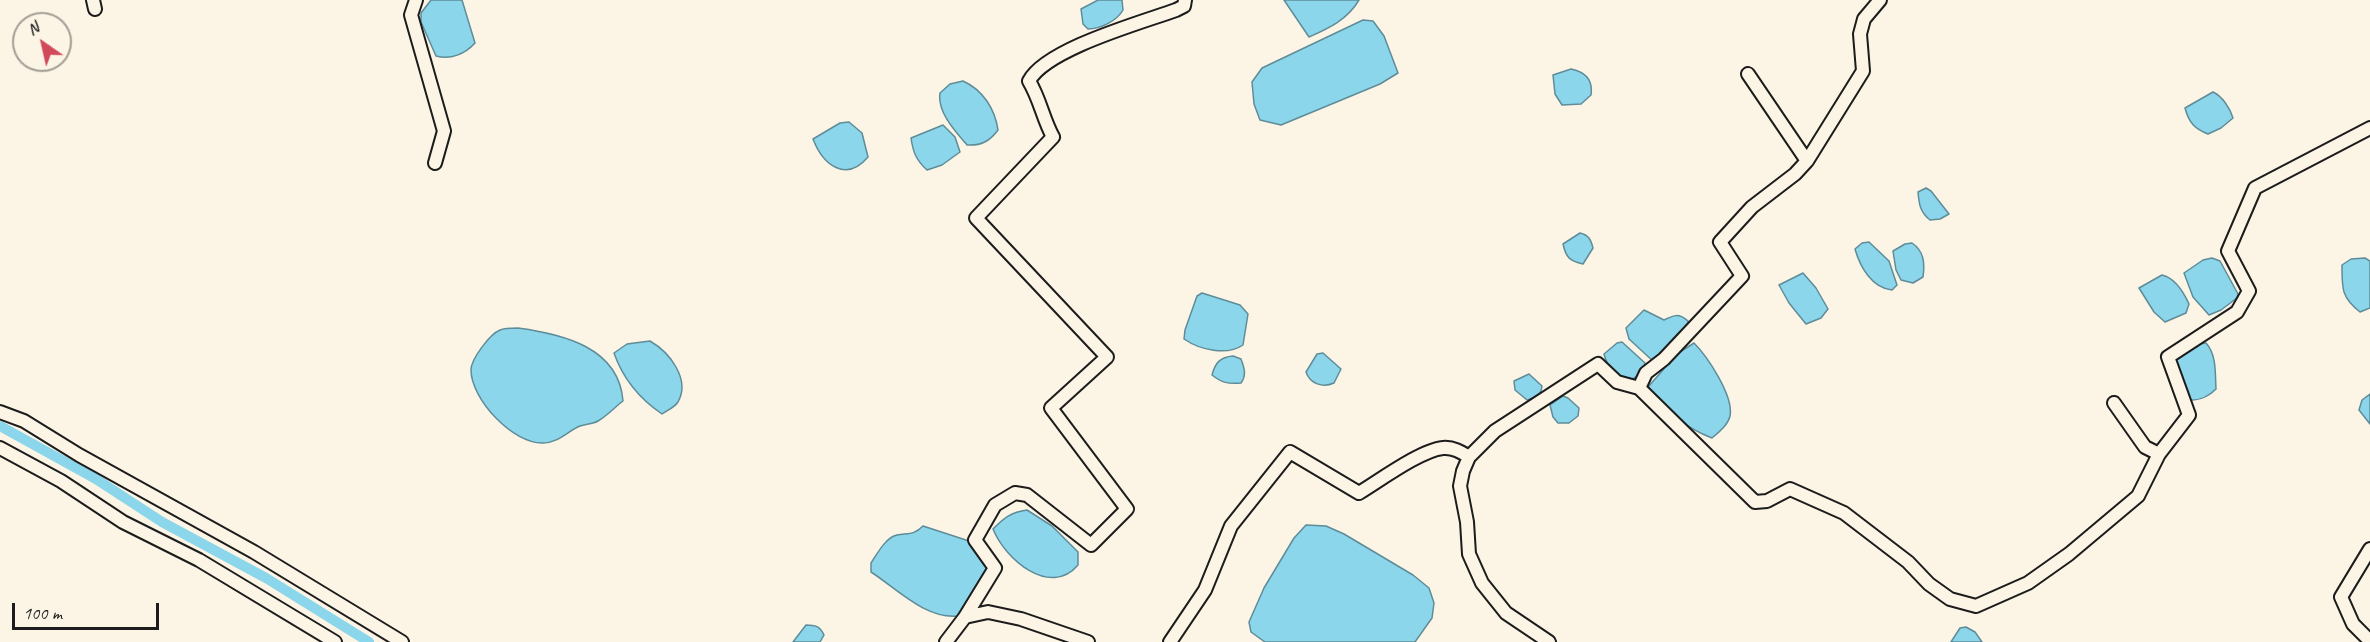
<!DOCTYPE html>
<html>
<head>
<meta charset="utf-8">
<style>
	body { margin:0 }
	#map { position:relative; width:2370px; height:642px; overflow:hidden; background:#fcf5e5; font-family:Caveat,sans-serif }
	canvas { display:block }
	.north { position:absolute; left:12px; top:12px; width:60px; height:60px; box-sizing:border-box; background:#fcf5e5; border:2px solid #a29e95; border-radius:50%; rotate:326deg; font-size:16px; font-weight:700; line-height:24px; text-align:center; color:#1c1c1c }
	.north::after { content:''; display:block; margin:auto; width:21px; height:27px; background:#d1495b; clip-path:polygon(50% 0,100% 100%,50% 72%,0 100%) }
	.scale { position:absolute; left:12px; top:603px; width:147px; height:27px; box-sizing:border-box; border:3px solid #1c1c1c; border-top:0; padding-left:8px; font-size:18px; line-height:21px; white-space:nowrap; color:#1c1c1c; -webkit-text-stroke:4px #fcf5e5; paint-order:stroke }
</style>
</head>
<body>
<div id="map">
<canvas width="2370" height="642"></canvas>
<div class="north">N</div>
<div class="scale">100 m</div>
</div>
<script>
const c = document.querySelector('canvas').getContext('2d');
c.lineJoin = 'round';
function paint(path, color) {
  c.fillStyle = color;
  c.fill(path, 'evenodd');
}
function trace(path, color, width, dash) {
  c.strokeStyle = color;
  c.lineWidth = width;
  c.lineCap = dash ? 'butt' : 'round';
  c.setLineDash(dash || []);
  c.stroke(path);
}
const water = new Path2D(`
	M 431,0 L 462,0 L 475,43 C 465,54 451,60 436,56 L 421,22 L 421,13 Z
	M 1098,0 L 1122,0 L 1123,10 C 1117,21 1100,29 1088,29 L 1083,24 L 1081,9 Z
	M 1284,0 L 1359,0 C 1347,20 1329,28 1309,37 Z
	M 1363,20 L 1373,21 L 1384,36 L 1398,73 L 1380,84 L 1281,125 L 1260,120 L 1254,104 L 1252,82 L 1262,68 Z
	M 1571,69 C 1586,72 1593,81 1591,95 L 1581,104 L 1562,105 L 1555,94 L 1553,75 Z
	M 963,81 C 983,90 995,109 998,130 C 990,141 981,146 967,145 C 955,131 937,112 940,93 L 950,84 Z
	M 2213,92 C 2222,96 2230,108 2233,118 L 2221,128 L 2208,134 C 2195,129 2189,123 2185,108 Z
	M 849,122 L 862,133 L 868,157 C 846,183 823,165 813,139 L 840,123 Z
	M 943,125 L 955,137 L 960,152 L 942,165 L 927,170 C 916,160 913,152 911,138 Z
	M 1926,188 L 1931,191 L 1949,214 L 1940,219 L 1930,220 C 1920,212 1919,204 1918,192 Z
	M 1580,233 C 1589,235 1591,240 1593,248 L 1583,264 C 1570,261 1566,258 1563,244 Z
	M 1869,242 L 1889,261 L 1897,285 L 1892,290 C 1872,288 1860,267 1855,249 L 1862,243 Z
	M 1912,243 C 1924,251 1925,263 1923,277 L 1913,283 L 1901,280 L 1896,270 L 1893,251 L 1905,244 Z
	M 2212,258 L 2220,261 L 2238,294 L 2237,298 L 2221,310 L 2209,315 L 2193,297 L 2184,273 L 2203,260 Z
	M 2365,258 L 2370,261 L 2370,308 L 2360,312 C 2341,297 2342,288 2342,265 L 2351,259 Z
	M 1803,273 L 1816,288 L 1828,309 L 1821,318 L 1806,324 L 1789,303 L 1779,285 Z
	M 2162,275 C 2175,278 2184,293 2189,304 L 2186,313 L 2165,322 L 2154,312 L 2139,288 Z
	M 1202,293 L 1240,305 L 1248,314 L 1243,345 C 1227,356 1200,350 1184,339 L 1185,330 L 1197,296 Z
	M 1644,310 L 1664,320 C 1674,315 1679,313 1688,321 L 1688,329 L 1654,362 L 1629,339 L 1626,328 Z
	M 518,328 C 562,334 619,347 623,401 C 615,407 607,416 598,421 C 593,424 586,424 580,426 C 568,431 558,443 543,443 C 513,444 471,399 471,370 C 471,359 490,334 500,330 C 504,328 513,328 518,328 Z
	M 650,341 C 669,352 691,379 678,402 C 675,407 668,410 662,414 C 640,399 623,379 614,353 L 627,344 Z
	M 1622,342 L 1645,363 C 1644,373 1638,376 1629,381 C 1616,376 1607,367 1604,354 L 1617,343 Z
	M 1694,343 C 1707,356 1734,396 1730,416 C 1728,425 1719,432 1712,438 C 1688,429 1661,409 1648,387 L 1677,354 Z
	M 2206,343 C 2217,355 2215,374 2216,389 C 2208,397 2197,402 2186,399 L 2178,371 L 2176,359 L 2198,344 Z
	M 1323,353 L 1341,369 L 1334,383 C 1323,388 1310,384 1306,372 L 1317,354 Z
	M 1233,356 L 1241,359 C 1244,367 1247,375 1241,383 C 1228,384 1222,383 1212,375 C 1215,363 1220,357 1233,356 Z
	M 1529,374 L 1542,386 C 1541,396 1535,397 1527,400 L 1515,390 L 1514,381 Z
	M 2370,394 L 2370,424 L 2359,410 L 2362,400 Z
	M 1563,396 L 1568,398 L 1579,408 L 1578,416 L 1569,423 L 1558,423 L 1553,417 L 1550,405 Z
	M 1027,510 L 1052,526 L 1078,552 L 1078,565 C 1050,598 1005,559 993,529 C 1004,518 1011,512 1027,510 Z
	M 1306,525 L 1326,526 L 1344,534 L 1413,575 L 1429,588 L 1434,603 L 1432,618 L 1415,642 L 1265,642 L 1251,632 L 1249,622 L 1264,588 L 1294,538 Z
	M 923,526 L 969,541 L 987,564 L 989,572 L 959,616 C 926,620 896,588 871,572 L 871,563 C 877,554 886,537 897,535 C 909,533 914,535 923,526 Z
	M 806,625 C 815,625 820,626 824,635 L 820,642 L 793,642 Z
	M 1966,627 L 1975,632 L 1982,642 L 1951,642 L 1960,628 Z`);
const canal = new Path2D(`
	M 0,426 L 96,479 L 162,522 L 266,578 L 369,642`);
const minor = new Path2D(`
	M 93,0 L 95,9
	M 416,0 L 411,15 L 444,131 L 435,163
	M 1748,74 L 1807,161
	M 1639,388 L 1755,502 L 1767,501 L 1790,489 L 1844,513 L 1908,562 L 1929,584 L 1950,599 L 1976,606 L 2028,583 L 2069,554 L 2138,496 L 2159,454 L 2189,415 L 2168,357 L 2237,312 L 2249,291 L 2228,251 L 2255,188 L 2370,128
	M 2114,403 L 2145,447 L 2159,454
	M 0,412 L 24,421 L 79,455 L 254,552 L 402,642
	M 0,448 L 61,481 L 123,522 L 199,560 L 335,642
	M 1469,457 L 1463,471 L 1460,486 L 1467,522 L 1469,554 L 1482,583 L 1506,613 L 1549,642
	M 2370,549 L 2341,597 L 2353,624 L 2370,641
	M 965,617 L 995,568 L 975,540 L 995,505 L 1015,493 L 1027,495 L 1091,545 L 1127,509 L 1051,408 L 1107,357 L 976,218 L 1053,137 C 1043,119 1040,99 1029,81 C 1046,49 1140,23 1176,10 L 1184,6 L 1185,0
	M 946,642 L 965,617 L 988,612 L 1021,619 L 1088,642
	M 1170,642 L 1205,590 L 1231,526 L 1290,452 L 1359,493 C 1379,481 1421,450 1443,448 C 1453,447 1461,452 1469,457 L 1495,431 L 1598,364 L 1617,382 L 1639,388 L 1646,373 L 1664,359 L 1742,276 L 1720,242 L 1752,207 L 1795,174 L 1807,161 L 1863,71 L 1860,34 L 1864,19 L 1880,0`);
paint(water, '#8bd6eb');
trace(water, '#5f8c98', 1.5);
trace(canal, '#8bd6eb', 10);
trace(minor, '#1c1c1c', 16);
trace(minor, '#fcf5e5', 12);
</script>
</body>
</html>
